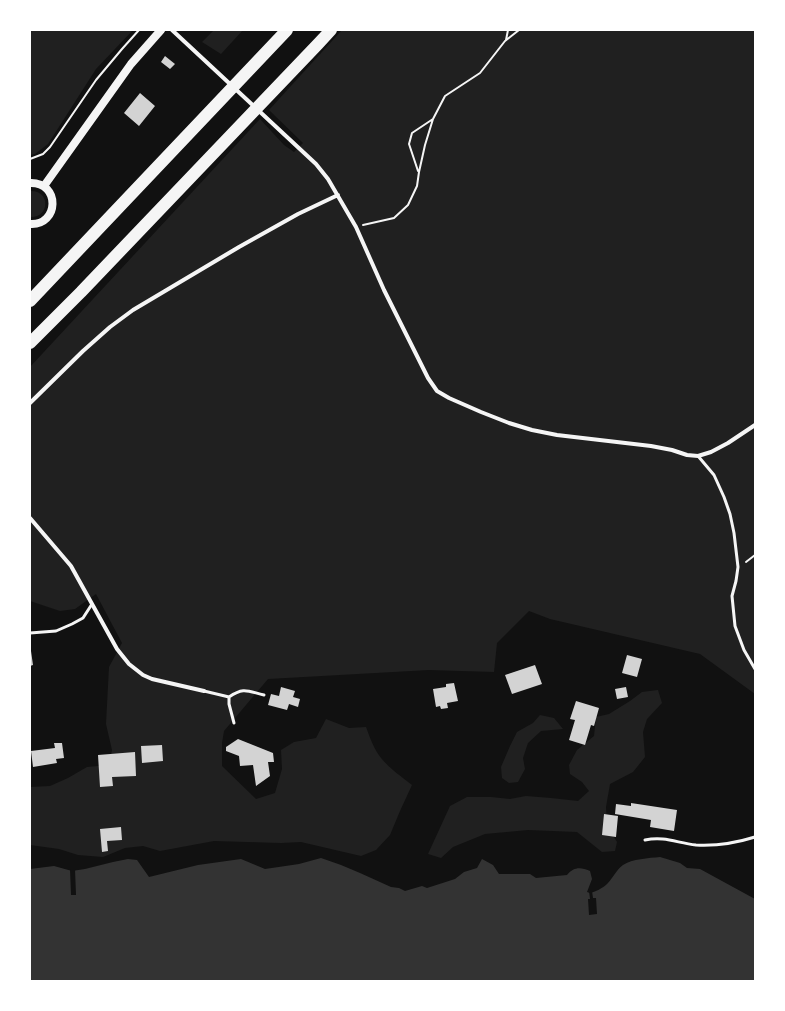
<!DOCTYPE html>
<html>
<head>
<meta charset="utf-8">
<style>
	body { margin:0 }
	#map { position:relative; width:785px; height:1011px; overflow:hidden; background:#111; font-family:Helvetica,sans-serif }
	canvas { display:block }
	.frame { position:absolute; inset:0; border:31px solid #fff; pointer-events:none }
</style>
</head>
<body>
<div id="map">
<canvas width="785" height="1011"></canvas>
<div class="frame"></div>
</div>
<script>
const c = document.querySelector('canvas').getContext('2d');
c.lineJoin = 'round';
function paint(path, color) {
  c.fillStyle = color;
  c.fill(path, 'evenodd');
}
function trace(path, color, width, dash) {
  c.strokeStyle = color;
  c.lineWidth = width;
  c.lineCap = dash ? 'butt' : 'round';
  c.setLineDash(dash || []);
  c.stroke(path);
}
const green = new Path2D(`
	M 30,30 L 133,30 L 96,69 L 48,144 L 35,154 L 30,155 Z
	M 214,30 L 243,30 L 221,54 L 202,42 Z
	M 342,30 L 755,30 L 755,694 L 700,654 L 550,619 L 529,611 L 497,643 L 494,672 L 429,670 L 268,679 L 224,731 L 222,743 L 222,766 L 256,799 L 275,793 L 282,769 L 281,750 L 294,742 L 316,738 L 326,719 L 349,728 L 366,727 C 370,738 374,749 381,758 C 390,769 402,777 412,785 L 400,811 L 390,835 L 376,850 L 361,856 L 301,842 L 281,843 L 214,841 L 160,851 L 143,846 L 125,848 L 103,857 L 78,855 L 59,849 L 30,845 L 30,787 L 50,786 L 68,778 L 87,767 L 109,765 L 112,750 L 106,724 L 109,667 L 122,643 L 96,594 L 75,609 L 60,611 L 30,601 L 30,367 L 260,119 L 284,145 L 294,152 L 303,143 L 269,110 Z
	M 30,191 C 51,190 50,218 30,217 Z
	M 658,690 L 662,703 L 647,719 L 643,732 L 645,757 L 633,772 L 610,784 L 606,807 L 607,826 L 617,842 L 615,851 L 602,852 L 577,832 L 528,830 L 485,834 L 453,847 L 441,858 L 428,854 L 450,806 L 467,797 L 491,797 L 510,799 L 526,796 L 551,798 L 578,801 L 589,791 L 582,782 L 570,774 L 569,765 L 577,750 L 594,736 L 596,717 L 609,714 L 630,701 L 642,692 Z
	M 540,715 L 554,718 L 563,729 L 541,731 L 528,743 L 523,758 L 525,769 L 518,782 L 509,783 L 502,778 L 501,767 L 510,746 L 517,732 L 533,723 Z`);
const water = new Path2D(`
	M 660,857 L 680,863 L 687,868 L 700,869 L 755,899 L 755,981 L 30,981 L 30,869 L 54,866 L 72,871 L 85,869 L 113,862 L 128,859 L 137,860 L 149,877 L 198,865 L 241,859 L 265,869 L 299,864 L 321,858 L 341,865 L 360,873 L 391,887 L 399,888 L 405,891 L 422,886 L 427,888 L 455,879 L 464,872 L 477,868 L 482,859 L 493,865 L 499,874 L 530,874 L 536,878 L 567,875 C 574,867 580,867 590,871 L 592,879 L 587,892 L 590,893 C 595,892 603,888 607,884 C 613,878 616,870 623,865 C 632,859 649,858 660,857 Z`);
const pier = new Path2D(`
	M 70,869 L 75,869 L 76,895 L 71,895 Z
	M 589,891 L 592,891 L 593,898 L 596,898 L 597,914 L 589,915 L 588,899 L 590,899 Z`);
const building = new Path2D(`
	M 165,56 L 175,64 L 170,69 L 161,62 Z
	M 140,93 L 155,106 L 139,126 L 124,113 Z
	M 30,651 L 31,651 L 33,665 L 30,666 Z
	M 627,655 L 642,659 L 637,677 L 622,673 Z
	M 535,665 L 542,684 L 512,694 L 505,675 Z
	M 454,683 L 458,701 L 447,703 L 448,708 L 441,709 L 440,706 L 436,707 L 433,689 L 446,687 L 446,684 Z
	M 281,687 L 295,691 L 293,697 L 300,699 L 298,707 L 289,704 L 287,710 L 268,705 L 271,694 L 279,696 Z
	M 626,687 L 628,697 L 617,699 L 615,689 Z
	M 576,701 L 599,708 L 594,726 L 591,725 L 585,745 L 569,740 L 575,720 L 570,719 Z
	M 238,739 L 273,753 L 274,762 L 268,762 L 270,776 L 256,786 L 253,765 L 240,766 L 239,756 L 226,751 L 226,747 Z
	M 54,743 L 62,743 L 64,758 L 56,759 L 57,763 L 33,767 L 31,751 L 55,748 Z
	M 162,745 L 163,761 L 142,763 L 141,746 Z
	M 135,752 L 136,776 L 112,777 L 113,786 L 100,787 L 98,755 Z
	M 631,803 L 677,810 L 674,831 L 650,827 L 651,820 L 615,814 L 616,804 L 631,806 Z
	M 604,814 L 618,816 L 616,837 L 602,835 Z
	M 121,827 L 122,840 L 107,841 L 108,851 L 102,852 L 100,829 Z`);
const path = new Path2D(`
	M 506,40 L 508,30
	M 30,159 L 43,154 L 50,147 L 96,80 L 122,49 L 139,30
	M 418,171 L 409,144 L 412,133 L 433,119
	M 363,225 L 394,218 L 408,205 L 417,186 L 419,172 L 425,145 L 433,119 L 445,96 L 480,73 L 505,41 L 519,30
	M 746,562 L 755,555`);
const service = new Path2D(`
	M 698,456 L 714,475 L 724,497 L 730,514 L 734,533 L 738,567 L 736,581 L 732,596 L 735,626 L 744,650 L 755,669
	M 30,633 L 56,631 L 72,624 L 83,618 L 92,604
	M 204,691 L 229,697 C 244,687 247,691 264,695
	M 229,697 L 229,704 L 234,723
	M 645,840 C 665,836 677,843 696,845 C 715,846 736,843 755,837`);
const minor = new Path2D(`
	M 172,30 L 316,164 L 328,179 L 356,227 L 384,290 L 428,378 L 437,391 L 449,398 L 481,412 L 509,423 L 532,430 L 557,435 L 651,446 L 672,450 L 687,455 L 698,456 L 711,452 L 728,443 L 755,425
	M 30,403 L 83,351 L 110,327 L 133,310 L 239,247 L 298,214 L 338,195
	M 30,518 L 71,566 L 117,649 L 129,664 L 143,675 L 152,679 L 204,691`);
const secondary = new Path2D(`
	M 30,183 C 61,182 59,226 30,224
	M 44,186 L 131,64 L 161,30`);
const motorway = new Path2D(`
	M 30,301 L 287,30
	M 30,343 L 81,292 L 318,44 L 331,30`);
paint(green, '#202020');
paint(water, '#333');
paint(pier, '#111');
paint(building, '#d3d3d3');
trace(path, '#f5f5f5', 2);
trace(service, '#f5f5f5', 3);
trace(minor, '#f5f5f5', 4);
trace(secondary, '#f5f5f5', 8);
trace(motorway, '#f5f5f5', 12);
</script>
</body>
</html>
